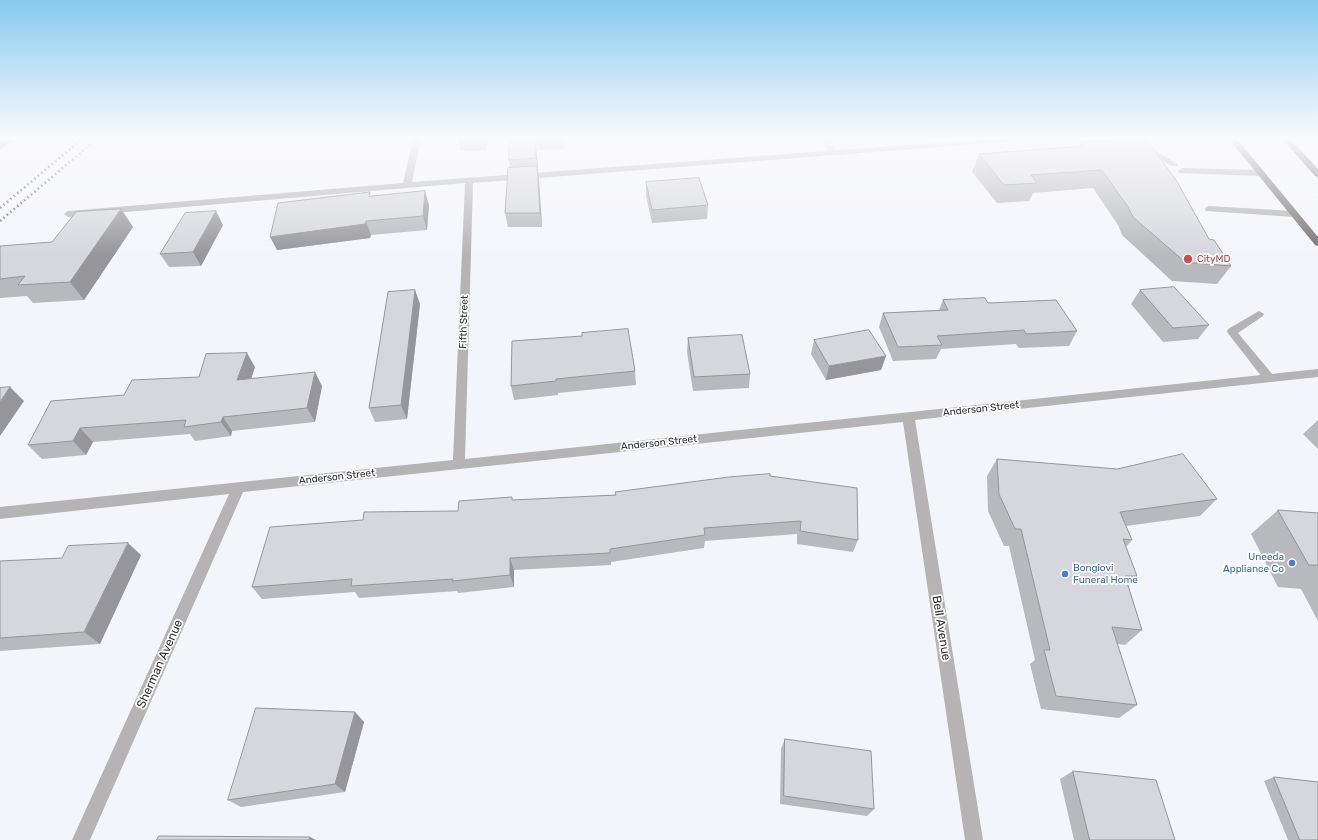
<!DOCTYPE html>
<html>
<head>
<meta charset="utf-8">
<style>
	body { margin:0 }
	canvas { display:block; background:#f4f5fa }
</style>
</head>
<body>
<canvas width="1318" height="840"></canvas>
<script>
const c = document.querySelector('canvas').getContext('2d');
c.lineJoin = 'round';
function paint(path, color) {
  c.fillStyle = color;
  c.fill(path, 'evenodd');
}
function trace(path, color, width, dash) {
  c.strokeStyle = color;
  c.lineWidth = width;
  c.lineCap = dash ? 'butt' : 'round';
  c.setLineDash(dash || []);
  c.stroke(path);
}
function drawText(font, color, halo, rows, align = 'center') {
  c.font = font + ' Rubik,sans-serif';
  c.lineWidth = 3.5;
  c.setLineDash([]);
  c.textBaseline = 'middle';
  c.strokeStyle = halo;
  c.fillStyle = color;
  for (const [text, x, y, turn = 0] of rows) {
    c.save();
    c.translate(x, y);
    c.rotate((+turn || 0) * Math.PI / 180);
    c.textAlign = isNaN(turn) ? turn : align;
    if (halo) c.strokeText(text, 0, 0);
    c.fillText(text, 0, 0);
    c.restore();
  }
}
const service = new Path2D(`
	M 1126,139 L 1135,139 L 1178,164 L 1177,166 L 1171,166 Z
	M 1182,168 L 1260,170 L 1264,173 L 1260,176 L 1179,173 L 1178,171 Z
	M 1209,206 L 1294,211 L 1298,214 L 1294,217 L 1206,211 L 1205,209 L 1206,207 Z
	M 1259,311 L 1264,314 L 1263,316 L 1238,333 L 1273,375 L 1275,378 L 1273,381 L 1265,381 L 1227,332 L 1228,329 Z`);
const minor = new Path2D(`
	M 413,139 L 421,139 L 412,182 L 827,151 L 823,139 L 831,139 L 835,150 L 990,139 L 1020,139 L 1016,141 L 473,183 L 465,459 L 1318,369 L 1318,377 L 915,420 L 983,840 L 965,840 L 903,422 L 243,492 L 90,840 L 72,840 L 229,494 L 0,519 L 0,507 L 453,460 L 465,183 L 68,217 L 64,214 L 68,211 L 403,183 Z`);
const trunk = new Path2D(`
	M 1229,139 L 1237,139 L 1318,237 L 1318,246 L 1315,245 Z
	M 1282,139 L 1290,139 L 1318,169 L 1318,177 L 1315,176 Z`);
const rail = new Path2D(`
	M 0,208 L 82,139
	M 0,221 L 97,139`);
const wall = new Path2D(`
	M 458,139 L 487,139 L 486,150 L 461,151 Z
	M 536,139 L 538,171 L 539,179 L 542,227 L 508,227 L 505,213 L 510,168 L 509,160 Z
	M 537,139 L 564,139 L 564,149 L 538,150 Z
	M 1109,139 L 1146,139 L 1209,239 L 1231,266 L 1217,284 L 1172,281 L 1122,235 L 1118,225 L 1093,188 L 1033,193 L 1029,201 L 997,203 L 972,172 L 979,154 L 1078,147 L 1080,141 L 1108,142 Z
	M 646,182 L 708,205 L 707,219 L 652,223 L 646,196 Z
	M 371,196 L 429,205 L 427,230 L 371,235 L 370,238 L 277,250 Z
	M 121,209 L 133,227 L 84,300 L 33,303 L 27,296 L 0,298 L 0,246 L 52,242 Z
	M 223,225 L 201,266 L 169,267 L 160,254 Z
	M 1140,290 L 1209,325 L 1198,339 L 1163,342 L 1131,304 Z
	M 943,300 L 988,303 L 1077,331 L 1069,346 L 1019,348 L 1016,344 L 941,349 L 936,359 L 893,361 L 879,327 L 883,313 L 939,310 Z
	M 420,304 L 407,419 L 375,422 L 369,408 Z
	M 688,338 L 750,374 L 749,388 L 693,391 L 687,352 Z
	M 814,340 L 886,356 L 881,370 L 826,380 L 811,354 Z
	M 512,341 L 635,371 L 636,385 L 558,393 L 558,395 L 514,400 L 511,386 Z
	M 255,367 L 251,379 L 322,386 L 315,422 L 232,431 L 231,436 L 195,441 L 190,434 L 93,442 L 86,455 L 42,459 L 28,445 L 124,395 Z
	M 1318,420 L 1318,449 L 1303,434 Z
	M 997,459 L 1217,499 L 1200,516 L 1126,526 L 1132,540 L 1126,547 L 1137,576 L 1128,585 L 1142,630 L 1125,645 L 1117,644 L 1137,705 L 1119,718 L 1041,709 L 1030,664 L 1035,660 L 1009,546 L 1004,546 L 988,511 L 987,476 Z
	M 770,476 L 858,540 L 853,552 L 797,544 L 797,534 L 705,541 L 704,548 L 611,562 L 611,565 L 514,570 L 514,587 L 458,593 L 457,591 L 359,598 L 355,592 L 262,599 L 252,587 L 363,520 L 458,511 L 513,500 L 615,495 Z
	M 1278,510 L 1318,513 L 1318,621 L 1301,589 L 1278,587 L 1251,534 Z
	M 141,555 L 100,644 L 0,651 L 0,561 Z
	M 355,712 L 364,722 L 345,792 L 241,807 L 228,800 Z
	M 785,739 L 874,809 L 867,816 L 780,804 L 781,749 Z
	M 1073,771 L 1175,840 L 1074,840 L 1060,779 Z
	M 1274,777 L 1318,840 L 1288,840 L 1264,781 Z`);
const shadedWall = new Path2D(`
	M 0,139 L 15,139 L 0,150 Z
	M 484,139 L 487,139 L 486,150 Z
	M 535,139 L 536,139 L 538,171 L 536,158 Z
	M 537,166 L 539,179 L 542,227 L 540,213 Z
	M 425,191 L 429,205 L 427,230 L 423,216 Z
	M 121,209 L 133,227 L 84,300 L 70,282 Z
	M 216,211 L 223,225 L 201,266 L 193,252 Z
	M 366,221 L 371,235 L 370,238 L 277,250 L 270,237 Z
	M 415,290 L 420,304 L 407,419 L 401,405 Z
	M 247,353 L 255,367 L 246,394 L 237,380 Z
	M 886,356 L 881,370 L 826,380 L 829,366 Z
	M 315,372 L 322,386 L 315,422 L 307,408 Z
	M 10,387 L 24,401 L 0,436 L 0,402 Z
	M 223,417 L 232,431 L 231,436 L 221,422 Z
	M 80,428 L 93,442 L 86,455 L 73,441 Z
	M 128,543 L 141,555 L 100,644 L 84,632 Z
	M 510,558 L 514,570 L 514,587 L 510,575 Z
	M 355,712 L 364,722 L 345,792 L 335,784 Z
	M 310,837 L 316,840 L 309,840 Z`);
const building = new Path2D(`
	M 510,139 L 535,139 L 536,158 L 509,160 Z
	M 1111,139 L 1146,139 L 1176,180 L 1209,239 L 1214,240 L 1231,266 L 1185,262 L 1133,217 L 1128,207 L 1102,170 L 1031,175 L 1037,183 L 1004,185 L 979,154 L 1085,146 L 1080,141 L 1111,142 Z
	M 537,166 L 540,213 L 505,213 L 508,168 Z
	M 699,178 L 708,205 L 652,210 L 646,182 Z
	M 425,191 L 423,216 L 366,221 L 365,224 L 270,237 L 278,203 L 370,192 L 369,196 Z
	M 121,209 L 70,282 L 18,285 L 25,276 L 0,279 L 0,246 L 52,242 L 76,212 Z
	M 216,211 L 193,252 L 160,254 L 185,213 Z
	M 1174,287 L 1209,325 L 1173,328 L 1140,290 Z
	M 415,290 L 401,405 L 369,408 L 388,292 Z
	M 985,298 L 988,303 L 1056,300 L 1077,331 L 1026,334 L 1024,330 L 937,336 L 942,345 L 898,347 L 883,313 L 948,310 L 943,300 Z
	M 628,329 L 635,371 L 556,379 L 556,381 L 511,386 L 512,341 L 582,336 L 582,333 Z
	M 869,330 L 886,356 L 829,366 L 814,340 Z
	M 742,335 L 750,374 L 694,377 L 688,338 Z
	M 247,353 L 237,380 L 315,372 L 307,408 L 223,417 L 221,422 L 184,427 L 186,420 L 80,428 L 73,441 L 28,445 L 51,401 L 124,395 L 132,380 L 199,377 L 206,354 Z
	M 10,387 L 0,402 L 0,388 Z
	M 1183,454 L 1217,499 L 1120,512 L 1132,540 L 1123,539 L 1137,576 L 1125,576 L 1142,630 L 1112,627 L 1137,705 L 1056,696 L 1044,650 L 1050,650 L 1021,529 L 1015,529 L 999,494 L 997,459 L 1117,469 Z
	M 770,474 L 770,476 L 857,488 L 858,540 L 800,531 L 801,521 L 704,528 L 705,535 L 610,549 L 610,553 L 510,558 L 510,575 L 452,581 L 453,579 L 351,586 L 352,579 L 252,587 L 270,527 L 363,520 L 364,512 L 458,511 L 459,501 L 512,497 L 512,500 L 616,495 L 615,492 L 729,477 Z
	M 1278,510 L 1318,513 L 1318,565 L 1309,565 Z
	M 128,543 L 84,632 L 0,638 L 0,561 L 62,558 L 68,546 Z
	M 256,708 L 355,712 L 335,784 L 228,800 Z
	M 785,739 L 871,751 L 874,809 L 784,796 Z
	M 1073,771 L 1156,780 L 1175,840 L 1090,840 Z
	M 1274,777 L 1318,782 L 1318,840 L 1300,840 Z
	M 159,836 L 310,837 L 309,840 L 157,840 Z`);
const markers = [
	[1188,259,5,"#e0444e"],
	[1292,563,4,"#3f7fe0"],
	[1065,574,4,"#3f7fe0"]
];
const healthNames = [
	["CityMD",1197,259]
];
const streetNames = [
	["Fifth Street",464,322,-88],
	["Anderson Street",981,409,-6],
	["Anderson Street",659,443,-6],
	["Anderson Street",337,477,-6]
];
const shopNames = [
	["Uneeda",1284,557],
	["Appliance Co",1284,569],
	["Bongiovi",1073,568,"left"],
	["Funeral Home",1073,580,"left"]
];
const nearStreetnames = [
	["Bell Avenue",941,628,81],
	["Sherman Avenue",160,664,-66]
];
paint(service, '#b5b3b3');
paint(minor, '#b5b3b3');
paint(trunk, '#767172');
trace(rail, '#636366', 2.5, [1.5, 3]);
paint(wall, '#b8b9bd');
paint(shadedWall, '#96969a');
paint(building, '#d6d7dc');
trace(building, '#96969a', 1);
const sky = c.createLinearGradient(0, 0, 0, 256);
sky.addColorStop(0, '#87caee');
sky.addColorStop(0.54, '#fafafd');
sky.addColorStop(1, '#fafafd00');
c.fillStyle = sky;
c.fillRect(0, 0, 1318, 256);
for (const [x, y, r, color] of markers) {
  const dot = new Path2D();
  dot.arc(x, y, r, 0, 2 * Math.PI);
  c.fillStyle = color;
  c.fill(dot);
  trace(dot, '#fff', 1.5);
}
drawText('10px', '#be3a42', '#fff', healthNames, 'left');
drawText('10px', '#303032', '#fff', streetNames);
drawText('10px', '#366cbe', '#fff', shopNames, 'right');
drawText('12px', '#303032', '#fff', nearStreetnames);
</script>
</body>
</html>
